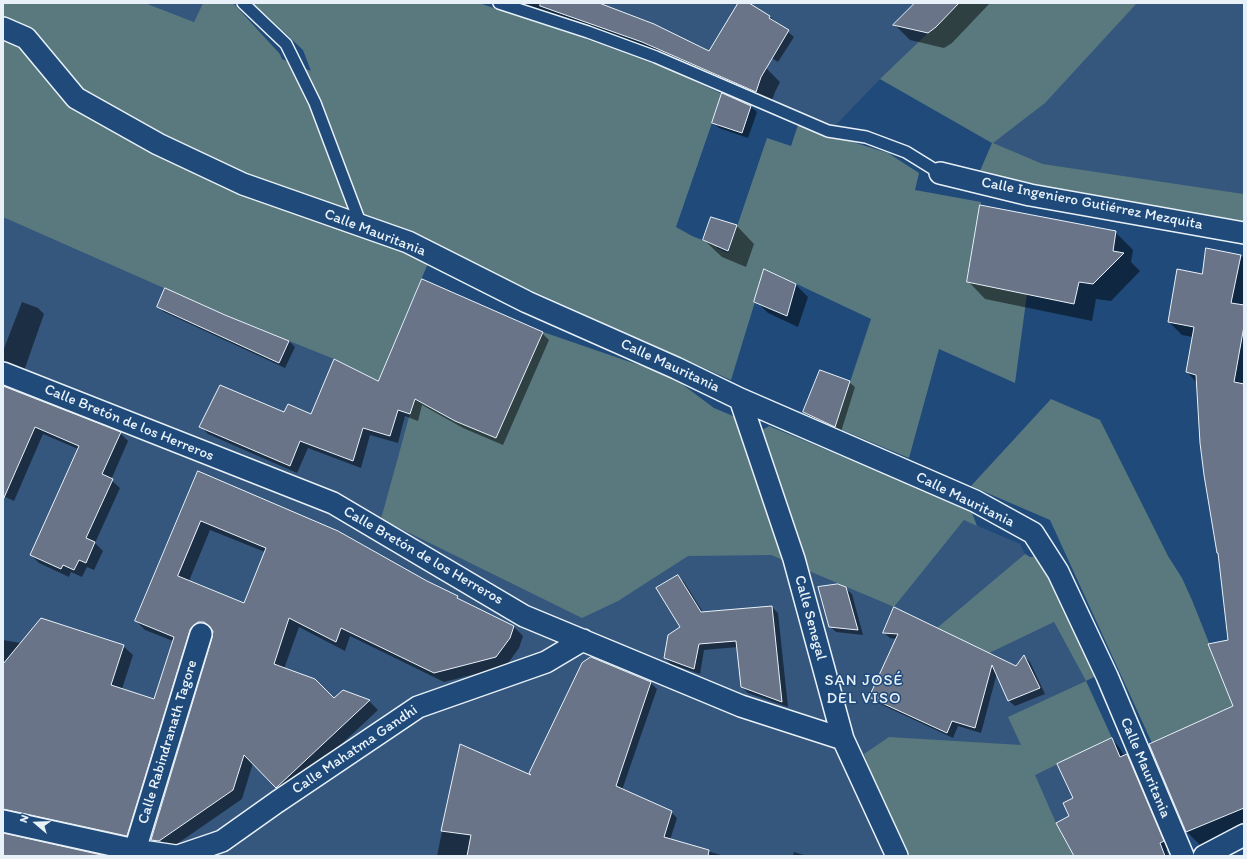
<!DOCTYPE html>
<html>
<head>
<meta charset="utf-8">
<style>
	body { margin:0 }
	#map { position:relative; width:1247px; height:859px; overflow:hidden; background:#1f4a7a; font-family:Itim,sans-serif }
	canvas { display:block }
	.frame { position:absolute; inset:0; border:4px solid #e8f1f8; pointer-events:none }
	.north { position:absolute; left:16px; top:803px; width:40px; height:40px; -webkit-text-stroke:3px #1f4a7a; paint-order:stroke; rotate:289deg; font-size:11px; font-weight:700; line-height:16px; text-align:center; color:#e8f1f8 }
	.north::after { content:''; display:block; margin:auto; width:14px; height:18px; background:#e8f1f8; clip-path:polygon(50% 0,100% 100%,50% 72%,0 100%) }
</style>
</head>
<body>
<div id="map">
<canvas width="1247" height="859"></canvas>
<div class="frame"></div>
<div class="north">N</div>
</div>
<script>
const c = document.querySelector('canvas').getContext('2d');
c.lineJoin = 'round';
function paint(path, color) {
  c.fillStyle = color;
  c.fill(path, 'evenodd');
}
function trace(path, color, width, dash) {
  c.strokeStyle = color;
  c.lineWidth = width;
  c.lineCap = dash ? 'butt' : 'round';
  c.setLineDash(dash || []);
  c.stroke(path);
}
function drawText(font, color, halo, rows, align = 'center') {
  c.font = font + ' Itim,sans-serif';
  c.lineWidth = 3;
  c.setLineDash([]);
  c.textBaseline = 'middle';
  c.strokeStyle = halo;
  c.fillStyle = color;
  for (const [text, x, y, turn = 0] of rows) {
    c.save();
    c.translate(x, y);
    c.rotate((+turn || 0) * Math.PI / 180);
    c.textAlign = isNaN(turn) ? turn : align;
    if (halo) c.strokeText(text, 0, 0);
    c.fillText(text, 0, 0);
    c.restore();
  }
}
const built = new Path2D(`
	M 145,3 L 203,3 L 194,22 Z
	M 529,3 L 1244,3 L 1244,194 L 1043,164 L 992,143 L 880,79 L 834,127 L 736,85 L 704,69 L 642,42 Z
	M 3,92 L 543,332 L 496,438 L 894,607 L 964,520 L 1020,544 L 1025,554 L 1030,557 L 1054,622 L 1086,681 L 1165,856 L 3,856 Z`);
const green = new Path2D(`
	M 3,3 L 145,3 L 194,22 L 203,3 L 233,3 L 280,54 L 282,59 L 311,71 L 303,50 L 253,3 L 479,3 L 601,44 L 668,69 L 722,94 L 676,227 L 692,236 L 718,246 L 717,248 L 728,253 L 767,138 L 791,146 L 798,125 L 888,153 L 919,173 L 915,190 L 981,202 L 967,281 L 1027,294 L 1015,383 L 939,349 L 909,458 L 835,427 L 871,319 L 765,269 L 731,380 C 601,322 472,263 342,207 L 327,207 L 233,173 L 101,106 L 86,95 L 48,78 L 58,92 L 80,108 L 175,159 L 253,194 L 334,223 L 398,244 L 429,261 L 378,381 L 334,359 L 225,315 L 3,217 Z
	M 959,3 L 1137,3 L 1045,103 L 993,143 L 1043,164 L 1244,194 L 1244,222 L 1037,187 L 980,171 L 992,143 L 880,79 L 928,33 L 936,27 Z
	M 543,332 L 671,376 L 714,408 L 764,429 L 769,426 L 971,510 L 977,526 L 964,520 L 894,607 L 771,555 L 688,556 L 618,601 L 582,618 L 381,519 L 414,399 L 455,421 L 496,438 Z
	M 1051,399 L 1100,420 L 1168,556 L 1182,578 L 1192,600 L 1234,706 L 1152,743 L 1050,520 L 971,486 Z
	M 1025,554 L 1030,557 L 1039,556 L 1098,675 L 1086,681 L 1112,738 L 1035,775 L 1056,823 L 1074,856 L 901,856 L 864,754 L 889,737 L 1021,745 L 1008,717 L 1086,681 L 1054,622 L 987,654 L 937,628 Z`);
const shadow = new Path2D(`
	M 499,3 L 594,3 L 710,52 L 766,68 L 780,82 L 775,92 L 770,106 Z
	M 739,3 L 747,3 L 769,16 L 794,37 L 778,62 L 731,32 Z
	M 916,3 L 990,3 L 952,43 L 944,48 L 910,40 L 895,25 Z
	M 723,94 L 751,107 L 757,112 L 748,138 L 719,128 L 713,122 Z
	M 737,226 L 754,244 L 746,267 L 722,257 L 704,240 Z
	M 1115,232 L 1133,250 L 1131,262 L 1140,271 L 1111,301 L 1096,299 L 1092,321 L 985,299 L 968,281 Z
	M 1207,249 L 1244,257 L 1244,826 L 1200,845 L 1187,832 L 1150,745 L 1234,707 L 1219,554 L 1197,383 L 1187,372 L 1193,337 L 1182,335 L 1169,322 L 1202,275 Z
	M 765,270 L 796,285 L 808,297 L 798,327 L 768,313 L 756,301 Z
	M 22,302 L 38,308 L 44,314 L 24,371 L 3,367 L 3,351 Z
	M 158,307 L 225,316 L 289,341 L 295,347 L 285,368 L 164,312 Z
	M 542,333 L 549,340 L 503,445 L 463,428 L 422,405 L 418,421 L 405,416 L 398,443 L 370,435 L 361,468 L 308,448 L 297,473 L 208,434 L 201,427 L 284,414 L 312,415 L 378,382 Z
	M 849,382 L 855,387 L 841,432 L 810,418 L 804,412 Z
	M 3,387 L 120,433 L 128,441 L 111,480 L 120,488 L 95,543 L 103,551 L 94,570 L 87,567 L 82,577 L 71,572 L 69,577 L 39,563 L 31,555 L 78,449 L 43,434 L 14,501 L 3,496 Z
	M 198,472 L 427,582 L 457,597 L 462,602 L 514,627 L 523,636 L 519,648 L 506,666 L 444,682 L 350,636 L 345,651 L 299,627 L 284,669 L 334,700 L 369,701 L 378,710 L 286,796 L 253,763 L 242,799 L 174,846 L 163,843 L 154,833 L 213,638 L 214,632 L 208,632 L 136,845 L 3,823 L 3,640 L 21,643 L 123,646 L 133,655 L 122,689 L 154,700 L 173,641 L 145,630 L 136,621 ZM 210,530 L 265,552 L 245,605 L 189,581 Z
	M 678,576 L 684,582 L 703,612 L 772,607 L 778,613 L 788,707 L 748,693 L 742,687 L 738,647 L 704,650 L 700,674 L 671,664 L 665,658 L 682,628 Z
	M 845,588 L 852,594 L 863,635 L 836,632 L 830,626 Z
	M 895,609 L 1017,667 L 1024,656 L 1030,662 L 1045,694 L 1015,706 L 1009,701 L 997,673 L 981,733 L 958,726 L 953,738 L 876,702 L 870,697 L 897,639 L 890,638 L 884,633 Z
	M 591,658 L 651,683 L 657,689 L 622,790 L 671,812 L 677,818 L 670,840 L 724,856 L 437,856 L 460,745 L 533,777 Z
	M 1112,739 L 1119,747 L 1124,756 L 1127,755 L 1134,762 L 1170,849 L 1166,850 L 1169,856 L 1076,856 L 1071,816 L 1074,798 Z
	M 794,852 L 807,856 L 793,856 Z`);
const building = new Path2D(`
	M 541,3 L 599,3 L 654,24 L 709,51 L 738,3 L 749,3 L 770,16 L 769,18 L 789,30 L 761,77 L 756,92 L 642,42 L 540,6 Z
	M 915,3 L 959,3 L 936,27 L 928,33 L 893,25 Z
	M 722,93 L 751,106 L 742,133 L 712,123 Z
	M 980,205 L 1116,231 L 1113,251 L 1124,253 L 1093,284 L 1079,282 L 1074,304 L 967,282 Z
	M 711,217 L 737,225 L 728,251 L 703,240 Z
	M 1206,248 L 1241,255 L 1231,303 L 1244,305 L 1244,326 L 1234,382 L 1244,384 L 1244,808 L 1186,832 L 1149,744 L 1233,706 L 1208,644 L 1228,640 L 1218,553 L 1217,553 L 1204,475 L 1200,443 L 1196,375 L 1186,372 L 1194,327 L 1168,322 L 1177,269 L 1202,274 Z
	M 764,269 L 796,284 L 787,316 L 754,302 Z
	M 422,279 L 543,332 L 496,438 L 455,421 L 415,399 L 410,414 L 398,410 L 390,436 L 363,428 L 353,461 L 300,441 L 290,466 L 199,427 L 220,385 L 284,412 L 288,404 L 311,414 L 334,359 L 378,381 Z
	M 165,288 L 225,315 L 289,341 L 279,363 L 157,307 Z
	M 820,370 L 850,381 L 835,427 L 803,412 Z
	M 3,386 L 121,432 L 102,474 L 113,479 L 86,538 L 95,542 L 86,563 L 79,560 L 74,570 L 63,565 L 61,569 L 30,555 L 79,446 L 35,427 L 3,500 Z
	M 198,471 L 338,531 L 427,581 L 458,596 L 457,598 L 514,626 L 510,638 L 496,657 L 434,673 L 341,628 L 336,642 L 289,618 L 274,664 L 315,679 L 334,698 L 343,690 L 370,700 L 276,788 L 244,755 L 233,790 L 159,841 L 151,840 L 212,638 L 213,631 L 209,626 L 204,622 L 198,622 L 193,626 L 190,630 L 127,836 L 3,809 L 3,664 L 41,618 L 124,645 L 111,685 L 154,699 L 174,637 L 135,621 ZM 201,521 L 266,548 L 244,603 L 178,576 Z
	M 678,575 L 701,612 L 772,606 L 782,702 L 741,687 L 736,641 L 699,644 L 694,669 L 664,658 L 668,635 L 680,627 L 656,588 Z
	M 838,584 L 846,587 L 858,630 L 829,627 L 818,587 Z
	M 894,607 L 1016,666 L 1024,655 L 1040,688 L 1008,701 L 992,665 L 975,728 L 952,721 L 947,733 L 869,697 L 898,634 L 883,633 Z
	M 591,657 L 651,682 L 616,786 L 672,811 L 664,837 L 709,850 L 708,856 L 467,856 L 471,835 L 441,831 L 460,744 L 531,775 L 529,773 L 582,663 Z
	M 1112,738 L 1120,757 L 1127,754 L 1164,841 L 1160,843 L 1165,856 L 1074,856 L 1056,823 L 1069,816 L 1063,803 L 1073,798 L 1057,764 Z
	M 3,833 L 106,856 L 3,856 Z`);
const service = new Path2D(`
	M 243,3 L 286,44 L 315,103 L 361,225
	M 499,3 L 588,32 L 656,57 L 828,131 L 866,137 L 906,152 L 940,173`);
const minor = new Path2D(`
	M 3,28 L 26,38 L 76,98 L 158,144 L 243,184 L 408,242 L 527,302 L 676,368 L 740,399 L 975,501 L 1033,533 L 1058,572 L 1107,676 L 1183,856
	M 940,173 L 1030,195 L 1244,233
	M 3,373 L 333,503 L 524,616 L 741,706 L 843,739
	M 740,399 L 794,559 L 843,739 L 897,856
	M 3,821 L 135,850 L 176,856
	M 135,850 L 201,634
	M 178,856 L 222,841 L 277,802 L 418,707 L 546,662 L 583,640
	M 1204,856 L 1244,835`);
const streetNames = [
	["Calle Ingeniero Gutiérrez Mezquita",1092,204,11],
	["Calle Mauritania",375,233,21],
	["Calle Mauritania",670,366,25],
	["Calle Bretón de los Herreros",129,423,22],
	["Calle Mauritania",965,500,26],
	["Calle Bretón de los Herreros",423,556,30],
	["Calle Senegal",810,618,75],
	["Calle Rabindranath Tagore",168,742,-73],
	["Calle Mahatma Gandhi",355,750,-34],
	["Calle Mauritania",1145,768,67]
];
const neighbourhoodNames = [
	["SAN JOSÉ",864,681],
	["DEL VISO",864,699]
];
paint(built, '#35577e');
paint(green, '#59797e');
paint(shadow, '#0007');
paint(building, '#697488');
trace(building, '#e8f1f8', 1);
trace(service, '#e8f1f8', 14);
trace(minor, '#e8f1f8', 24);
trace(service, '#1f4a7a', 11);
trace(minor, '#1f4a7a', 21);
drawText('15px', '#e8f1f8', '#1f4a7a', streetNames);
c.letterSpacing = '1px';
drawText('16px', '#e8f1f8', '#1f4a7a', neighbourhoodNames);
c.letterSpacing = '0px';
</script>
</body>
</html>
